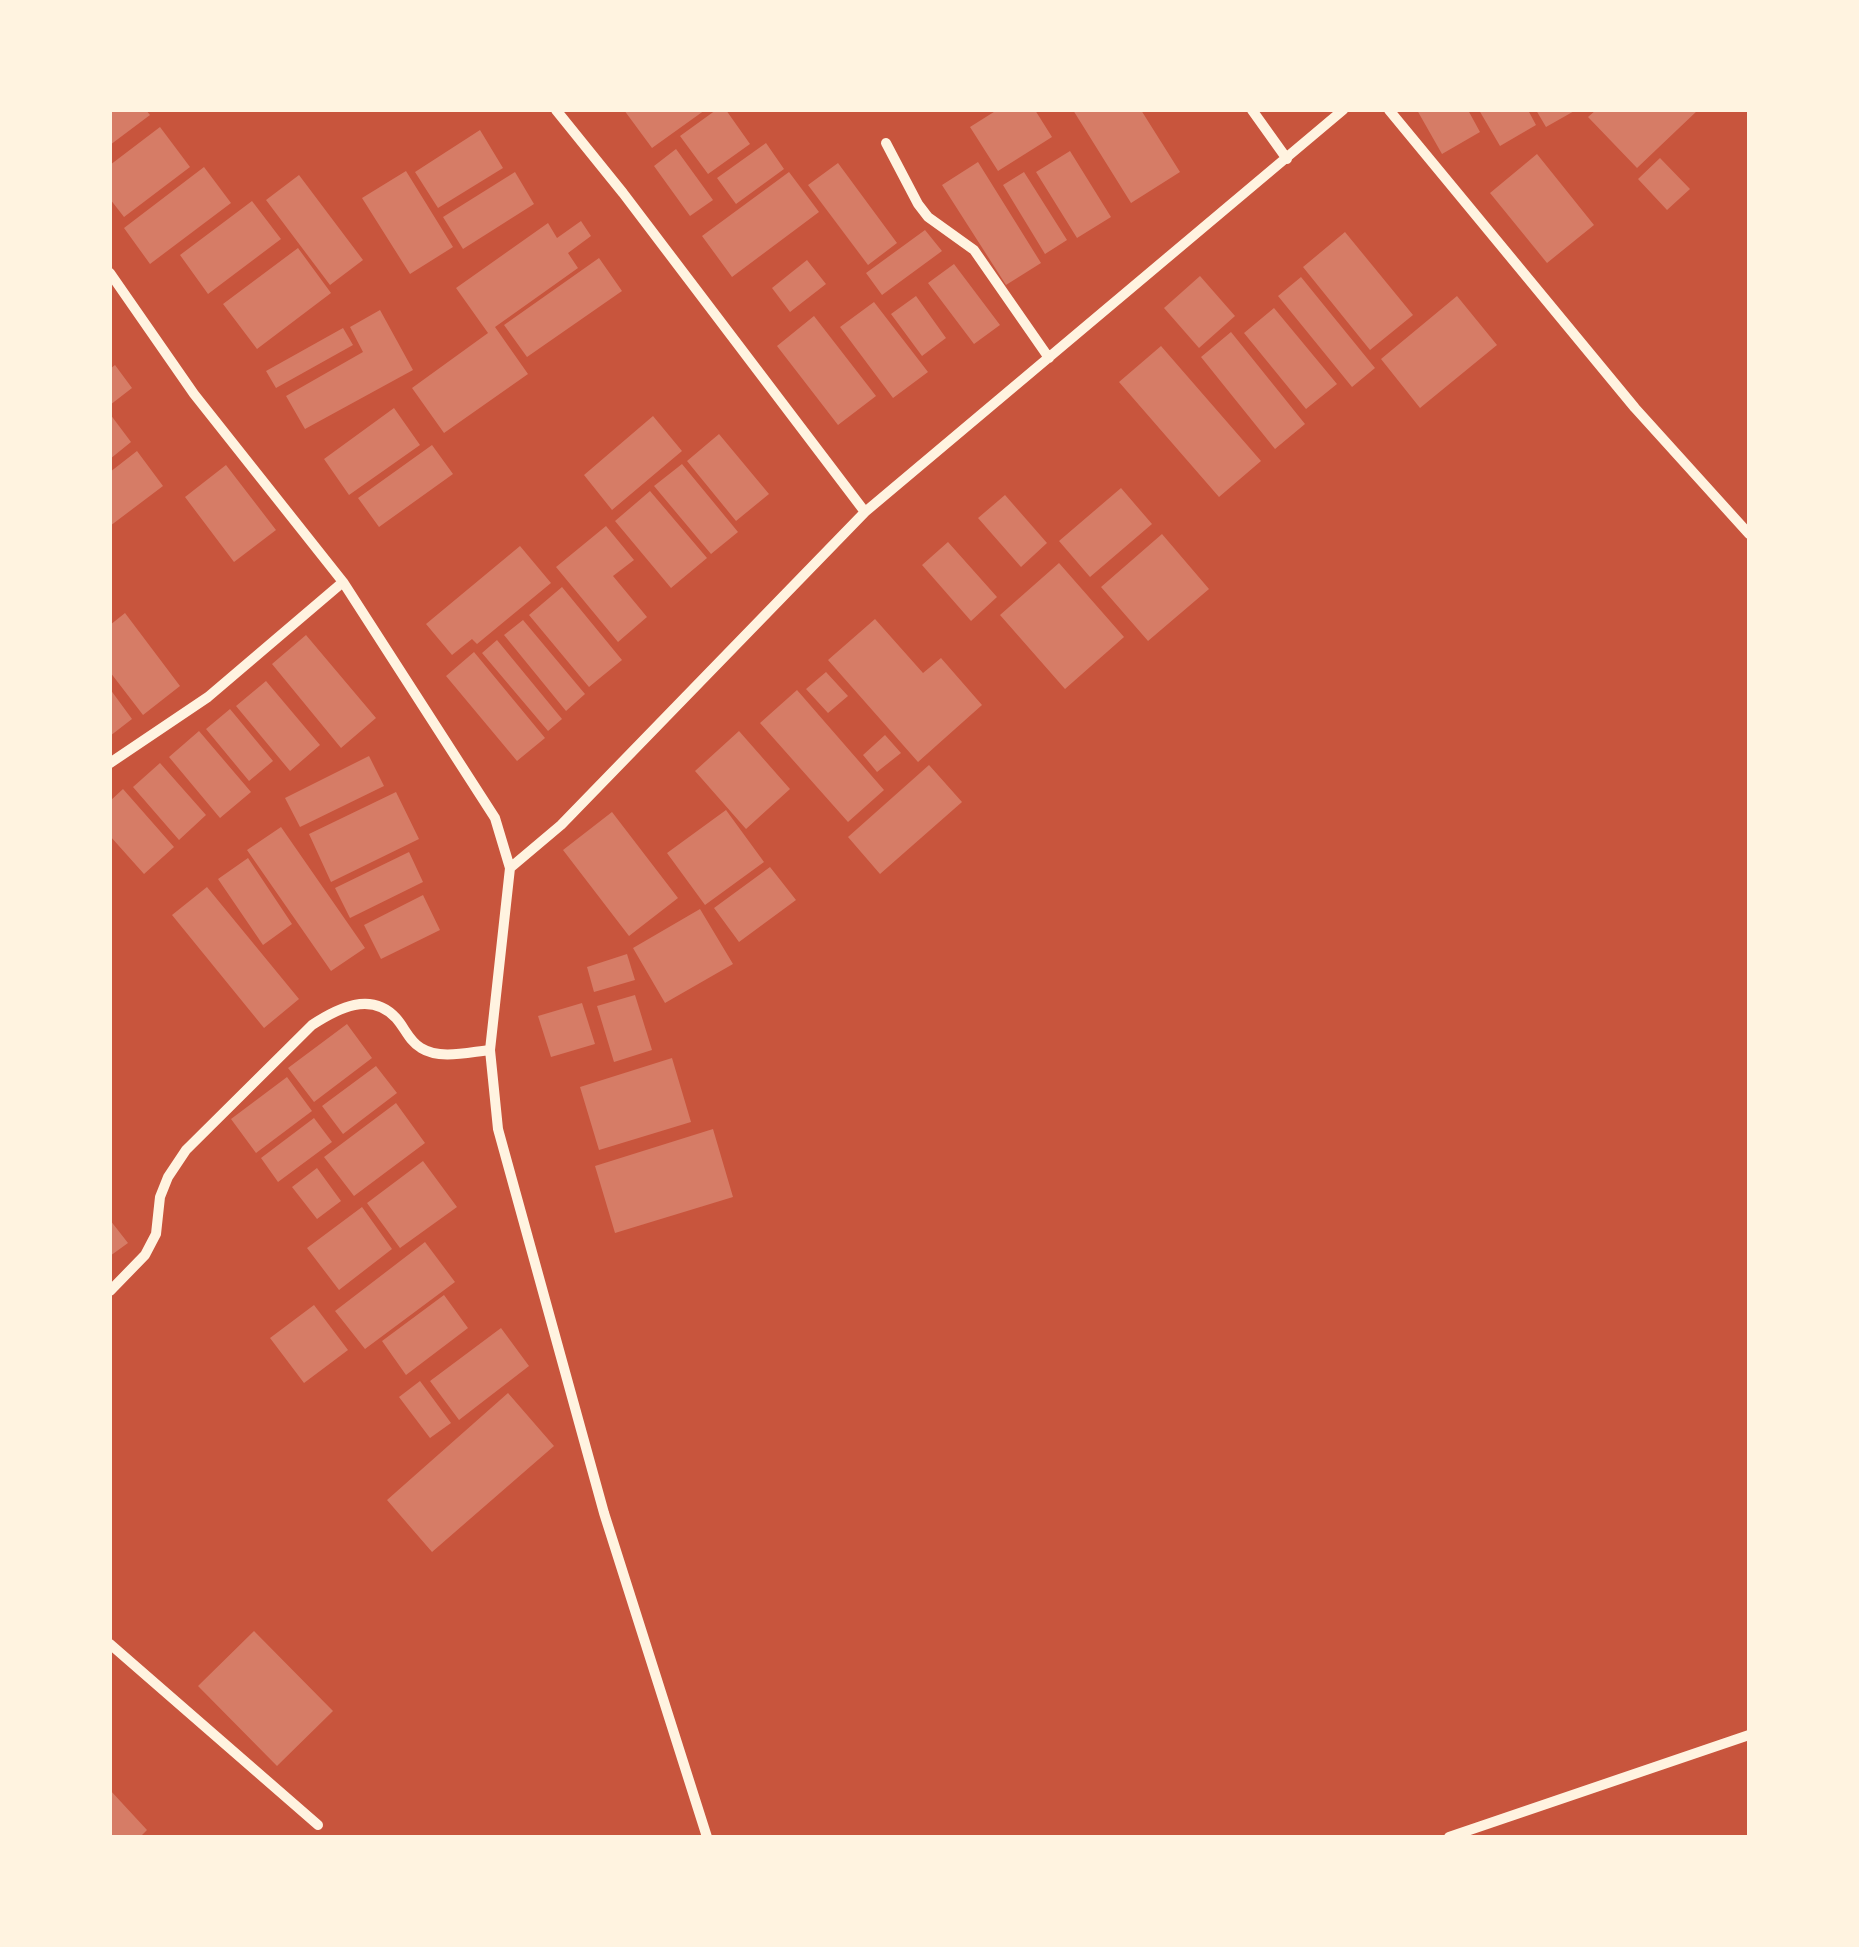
<!DOCTYPE html>
<html>
<head>
<meta charset="utf-8">
<style>
	body { margin:0 }
	#map { position:relative; width:1859px; height:1947px; overflow:hidden; background:#c8553d; font-family:Lora,serif }
	canvas { display:block }
	.frame { position:absolute; inset:0; border:112px solid #fff3e0; pointer-events:none }
</style>
</head>
<body>
<div id="map">
<canvas width="1859" height="1947"></canvas>
<div class="frame"></div>
</div>
<script>
const c = document.querySelector('canvas').getContext('2d');
c.lineJoin = 'round';
function paint(path, color) {
  c.fillStyle = color;
  c.fill(path, 'evenodd');
}
function trace(path, color, width, dash) {
  c.strokeStyle = color;
  c.lineWidth = width;
  c.lineCap = dash ? 'butt' : 'round';
  c.setLineDash(dash || []);
  c.stroke(path);
}
const building = new Path2D(`
	M 110,110 L 146,110 L 150,115 L 110,145 Z
	M 624,110 L 705,110 L 652,148 Z
	M 716,110 L 726,110 L 750,144 L 708,174 L 680,136 Z
	M 997,110 L 1035,110 L 1052,137 L 998,171 L 970,127 Z
	M 1073,110 L 1141,110 L 1180,172 L 1131,203 Z
	M 1417,110 L 1468,110 L 1480,132 L 1442,154 Z
	M 1479,110 L 1528,110 L 1536,125 L 1500,146 Z
	M 1536,110 L 1576,110 L 1546,127 Z
	M 1596,110 L 1698,110 L 1637,168 L 1588,117 Z
	M 160,127 L 190,167 L 124,217 L 110,199 L 110,165 Z
	M 480,130 L 503,168 L 438,208 L 415,172 Z
	M 766,143 L 784,169 L 736,204 L 717,178 Z
	M 676,149 L 713,200 L 690,216 L 654,166 Z
	M 1070,151 L 1111,217 L 1077,238 L 1036,172 Z
	M 1537,154 L 1594,225 L 1547,263 L 1490,193 Z
	M 1660,158 L 1690,189 L 1667,210 L 1638,179 Z
	M 978,162 L 1041,263 L 1006,285 L 942,185 Z
	M 838,163 L 897,243 L 868,265 L 808,185 Z
	M 204,167 L 231,203 L 150,264 L 124,228 Z
	M 406,171 L 453,247 L 410,274 L 362,198 Z
	M 515,172 L 534,204 L 463,249 L 443,217 Z
	M 789,172 L 819,212 L 732,277 L 702,236 Z
	M 1024,172 L 1067,240 L 1045,254 L 1003,185 Z
	M 299,175 L 363,260 L 330,285 L 266,200 Z
	M 252,201 L 281,239 L 208,294 L 180,255 Z
	M 581,221 L 591,236 L 568,253 L 578,268 L 495,327 L 528,374 L 444,433 L 412,388 L 488,333 L 456,288 L 548,223 L 557,238 Z
	M 925,230 L 942,251 L 882,295 L 866,273 Z
	M 1345,232 L 1413,315 L 1370,350 L 1303,267 Z
	M 298,248 L 331,293 L 257,349 L 223,304 Z
	M 599,258 L 622,291 L 527,357 L 504,325 Z
	M 807,260 L 826,284 L 790,312 L 772,288 Z
	M 954,264 L 1000,325 L 974,344 L 928,283 Z
	M 1200,276 L 1235,316 L 1199,348 L 1164,308 Z
	M 1301,277 L 1375,368 L 1352,387 L 1278,296 Z
	M 916,296 L 946,338 L 922,356 L 891,314 Z
	M 1457,296 L 1497,345 L 1420,408 L 1381,359 Z
	M 874,302 L 928,372 L 893,398 L 840,327 Z
	M 1274,308 L 1337,384 L 1306,409 L 1244,333 Z
	M 380,310 L 413,370 L 305,429 L 286,396 L 363,352 L 350,327 Z
	M 814,316 L 876,396 L 838,425 L 777,346 Z
	M 343,328 L 353,345 L 276,388 L 266,371 Z
	M 1231,332 L 1305,424 L 1275,449 L 1201,357 Z
	M 1161,346 L 1261,461 L 1219,497 L 1119,382 Z
	M 115,365 L 132,388 L 110,405 L 110,369 Z
	M 394,408 L 420,445 L 349,495 L 324,459 Z
	M 110,414 L 131,442 L 110,459 Z
	M 653,416 L 682,451 L 612,510 L 584,475 Z
	M 719,434 L 769,494 L 736,521 L 687,461 Z
	M 432,445 L 453,474 L 379,527 L 358,498 Z
	M 137,451 L 163,486 L 110,526 L 110,472 Z
	M 682,464 L 738,532 L 711,554 L 654,486 Z
	M 226,465 L 276,530 L 234,562 L 185,497 Z
	M 1121,488 L 1152,524 L 1090,577 L 1059,541 Z
	M 650,491 L 707,558 L 671,588 L 615,521 Z
	M 1005,495 L 1047,543 L 1021,567 L 978,518 Z
	M 606,526 L 634,560 L 613,576 L 647,617 L 618,642 L 556,567 Z
	M 1162,534 L 1209,589 L 1148,641 L 1101,587 Z
	M 948,542 L 997,597 L 971,621 L 922,565 Z
	M 520,546 L 551,583 L 477,644 L 472,639 L 452,655 L 426,624 Z
	M 1059,563 L 1124,637 L 1065,689 L 1000,615 Z
	M 562,587 L 622,660 L 589,687 L 529,615 Z
	M 125,613 L 180,686 L 143,715 L 110,672 L 110,625 Z
	M 875,619 L 923,673 L 941,658 L 982,705 L 918,762 L 828,660 Z
	M 523,620 L 585,694 L 566,711 L 504,635 Z
	M 306,635 L 376,718 L 341,748 L 272,664 Z
	M 497,640 L 562,719 L 548,731 L 482,653 Z
	M 474,652 L 545,738 L 517,761 L 446,676 Z
	M 826,672 L 848,696 L 828,713 L 806,689 Z
	M 266,681 L 320,745 L 290,771 L 236,706 Z
	M 110,689 L 132,719 L 110,736 Z
	M 797,690 L 884,790 L 848,822 L 760,723 Z
	M 230,709 L 273,761 L 249,781 L 206,729 Z
	M 199,731 L 251,792 L 220,818 L 169,757 Z
	M 739,731 L 790,789 L 746,829 L 695,771 Z
	M 885,735 L 901,753 L 877,772 L 863,755 Z
	M 369,756 L 384,786 L 300,827 L 285,798 Z
	M 160,763 L 206,815 L 179,840 L 133,787 Z
	M 929,765 L 962,802 L 880,874 L 848,837 Z
	M 123,789 L 174,847 L 144,874 L 110,836 L 110,801 Z
	M 396,792 L 419,839 L 331,882 L 309,834 Z
	M 726,810 L 764,862 L 705,905 L 667,853 Z
	M 612,812 L 678,898 L 629,936 L 563,850 Z
	M 281,827 L 365,948 L 331,971 L 247,850 Z
	M 409,852 L 423,882 L 350,918 L 335,888 Z
	M 248,858 L 292,924 L 263,945 L 218,879 Z
	M 770,867 L 796,900 L 739,942 L 714,908 Z
	M 207,887 L 299,999 L 264,1028 L 172,915 Z
	M 423,895 L 440,930 L 381,959 L 364,925 Z
	M 700,909 L 733,964 L 665,1003 L 633,948 Z
	M 627,954 L 635,980 L 594,992 L 587,967 Z
	M 635,995 L 652,1050 L 614,1062 L 597,1006 Z
	M 582,1003 L 595,1044 L 551,1057 L 538,1016 Z
	M 347,1024 L 372,1058 L 314,1102 L 288,1068 Z
	M 672,1058 L 691,1122 L 599,1150 L 580,1087 Z
	M 376,1066 L 397,1093 L 343,1134 L 322,1106 Z
	M 287,1077 L 312,1111 L 256,1153 L 231,1119 Z
	M 396,1103 L 425,1143 L 354,1196 L 324,1157 Z
	M 314,1118 L 332,1142 L 278,1182 L 261,1158 Z
	M 713,1129 L 733,1197 L 615,1233 L 595,1166 Z
	M 423,1161 L 457,1207 L 400,1248 L 367,1203 Z
	M 317,1168 L 341,1201 L 317,1219 L 292,1187 Z
	M 362,1207 L 392,1249 L 339,1290 L 307,1248 Z
	M 110,1220 L 128,1243 L 110,1256 Z
	M 425,1242 L 455,1282 L 365,1349 L 335,1311 Z
	M 444,1295 L 468,1328 L 406,1375 L 382,1341 Z
	M 314,1305 L 348,1350 L 304,1383 L 270,1338 Z
	M 501,1328 L 529,1366 L 459,1420 L 430,1381 Z
	M 420,1381 L 451,1423 L 430,1438 L 399,1397 Z
	M 508,1393 L 554,1446 L 432,1552 L 387,1500 Z
	M 254,1631 L 333,1711 L 277,1766 L 198,1686 Z
	M 110,1790 L 147,1830 L 140,1837 L 110,1837 Z`);
const minor = new Path2D(`
	M 556,110 L 623,193 L 865,512
	M 1252,110 L 1287,159
	M 1389,110 L 1635,408 L 1749,534
	M 886,143 L 918,204 L 928,217 L 974,250 L 1049,358
	M 110,273 L 194,394 L 343,582 L 495,818 L 510,868 L 561,825 L 865,512 L 1343,110
	M 110,763 L 208,697 L 343,582
	M 510,868 L 490,1050 L 498,1129 L 604,1513 L 707,1837
	M 110,1291 L 145,1255 L 156,1234 L 160,1197 L 168,1177 L 186,1150 L 312,1025 C 338,1008 371,991 396,1018 C 405,1028 409,1041 421,1048 C 440,1060 469,1052 490,1050
	M 110,1644 L 318,1825
	M 1449,1837 L 1749,1735`);
paint(building, '#d67c66');
trace(minor, '#fff3e0', 10);
</script>
</body>
</html>
